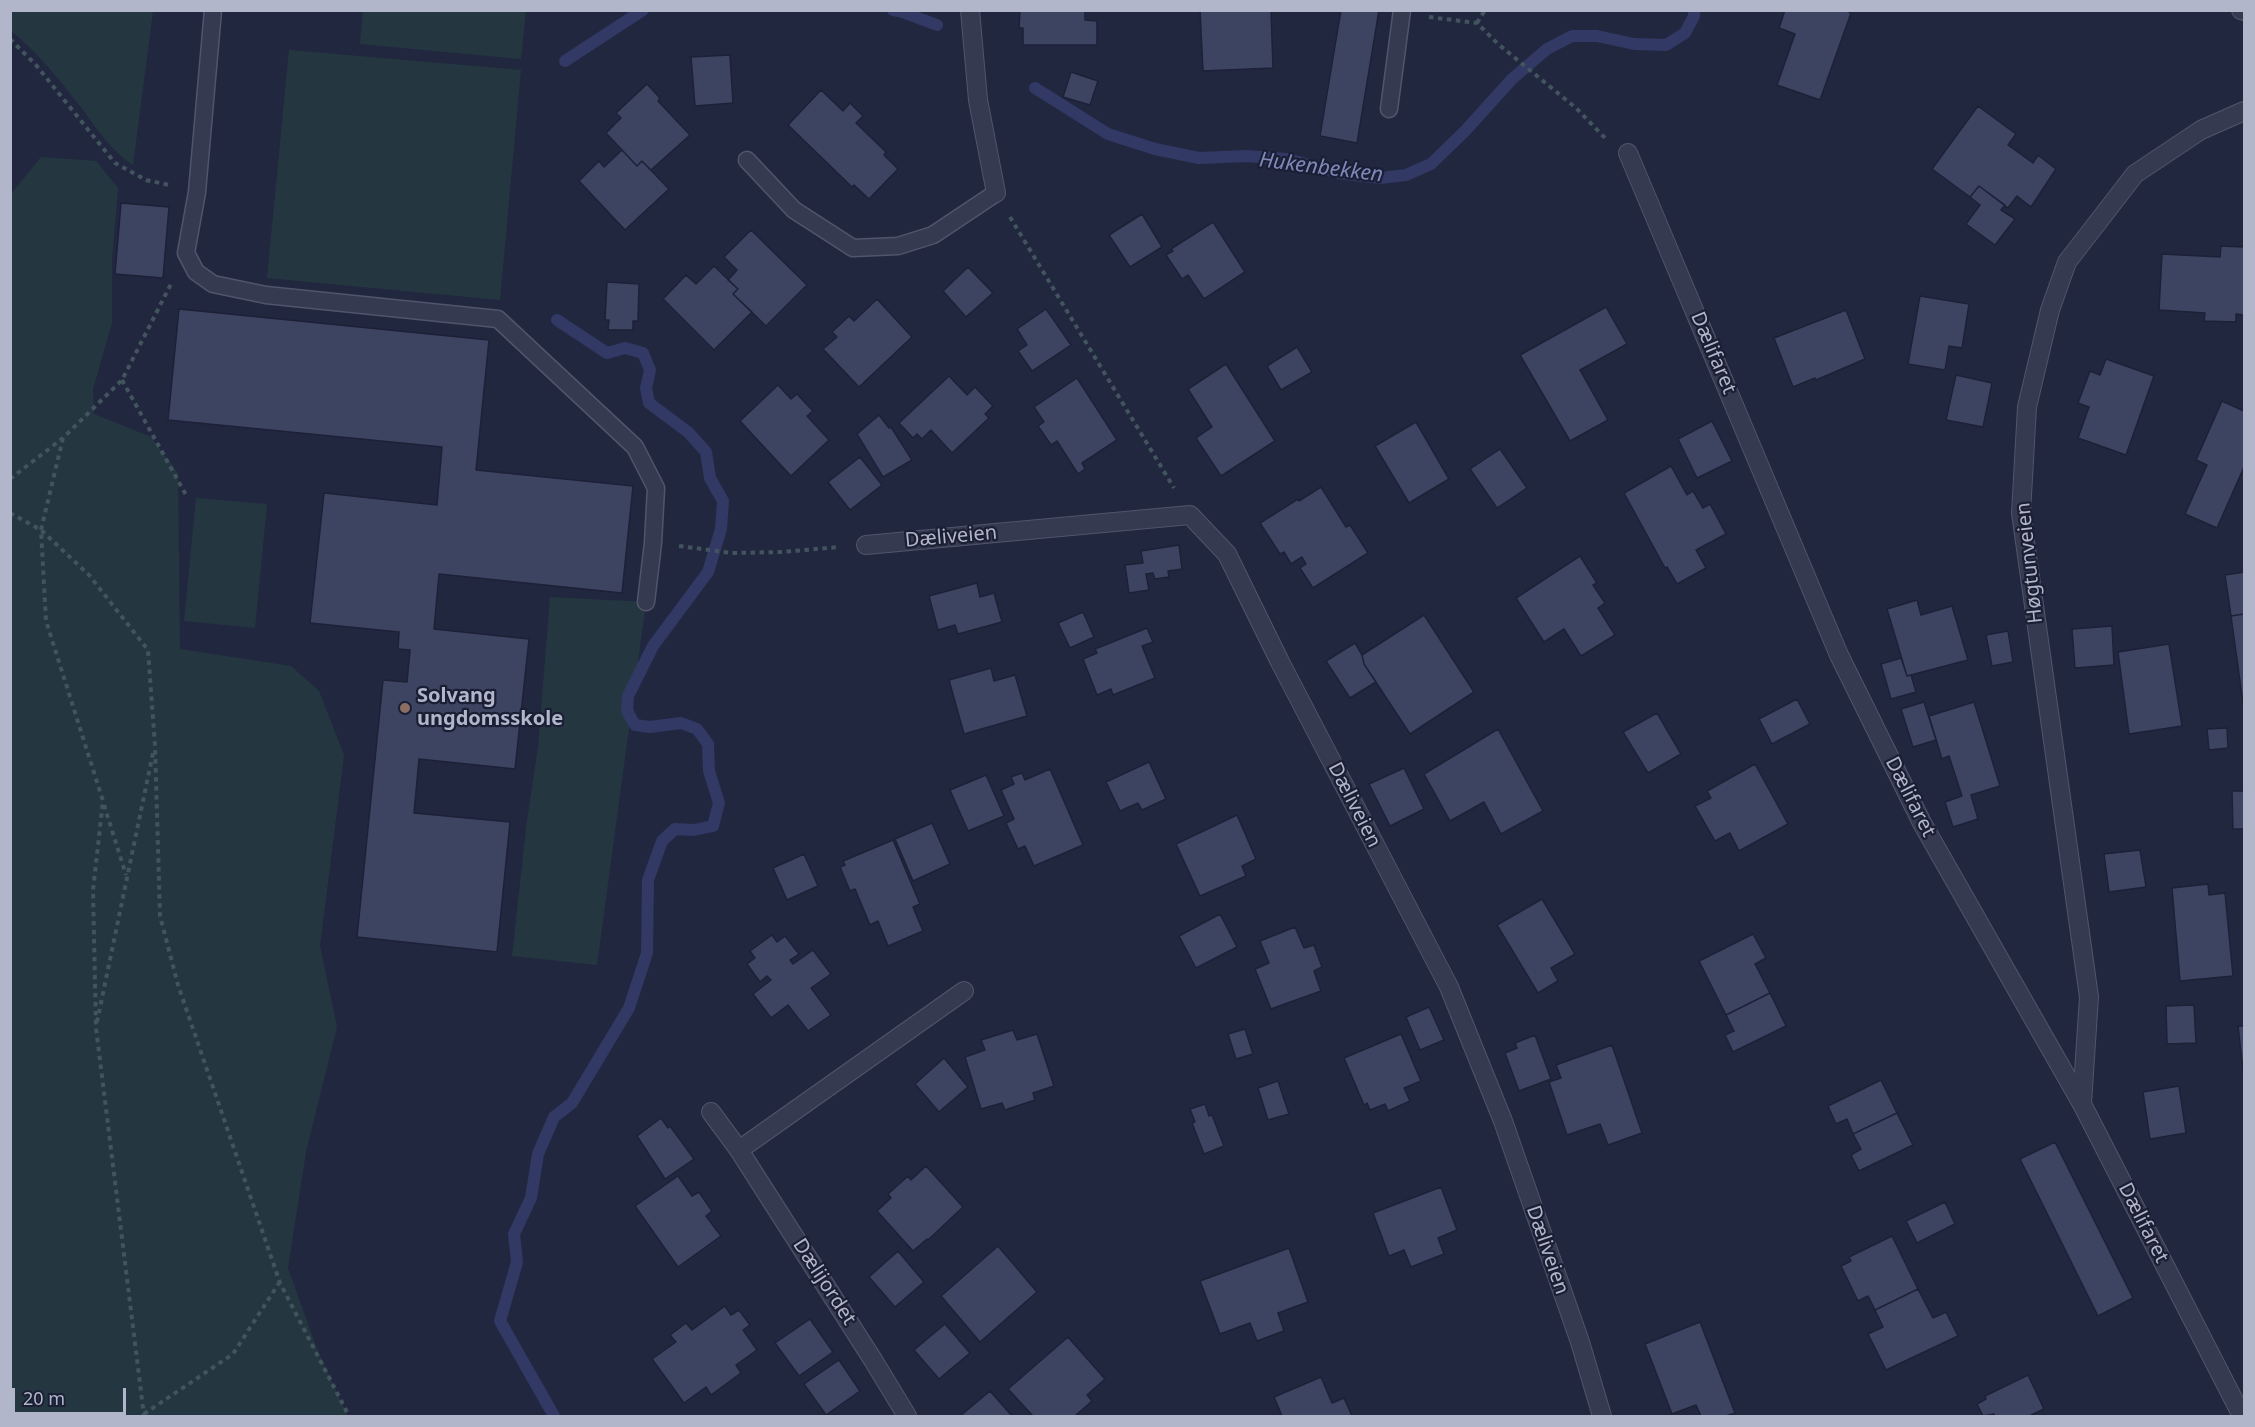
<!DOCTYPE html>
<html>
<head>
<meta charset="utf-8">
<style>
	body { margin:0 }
	#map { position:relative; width:2255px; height:1427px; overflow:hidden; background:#222740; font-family:"Noto Sans",sans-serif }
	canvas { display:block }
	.frame { position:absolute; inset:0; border:12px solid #b2b6cb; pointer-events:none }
	.scale { position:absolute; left:12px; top:1388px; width:114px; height:27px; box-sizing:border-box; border:3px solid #b2b6cb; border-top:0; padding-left:8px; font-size:18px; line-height:21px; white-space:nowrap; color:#b2b6cb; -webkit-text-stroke:4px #1b1f35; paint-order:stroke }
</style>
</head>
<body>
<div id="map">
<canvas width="2255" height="1427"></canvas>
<div class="frame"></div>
<div class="scale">20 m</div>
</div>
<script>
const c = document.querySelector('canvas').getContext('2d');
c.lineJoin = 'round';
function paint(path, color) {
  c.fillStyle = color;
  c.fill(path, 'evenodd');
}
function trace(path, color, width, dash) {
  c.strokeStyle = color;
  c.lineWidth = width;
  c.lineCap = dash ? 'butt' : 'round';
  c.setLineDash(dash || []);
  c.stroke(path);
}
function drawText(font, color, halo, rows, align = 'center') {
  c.font = font + ' "Noto Sans",sans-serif';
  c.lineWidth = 4.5;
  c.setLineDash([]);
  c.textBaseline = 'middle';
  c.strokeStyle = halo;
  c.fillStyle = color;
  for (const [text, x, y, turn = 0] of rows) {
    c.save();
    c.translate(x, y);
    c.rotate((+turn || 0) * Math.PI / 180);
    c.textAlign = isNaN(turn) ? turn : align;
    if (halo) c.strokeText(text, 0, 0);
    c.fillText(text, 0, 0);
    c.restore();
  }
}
const green = new Path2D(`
	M 10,11 L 153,11 L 133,165 C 113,152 97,130 83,110 C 61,82 39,53 11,31 Z
	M 363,11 L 526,11 L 521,59 L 360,44 Z
	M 289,50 L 521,70 L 500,300 L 267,278 Z
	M 41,157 L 96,161 L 118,188 L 112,259 L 112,323 L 93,389 L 94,414 L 151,437 L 178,473 L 180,649 L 291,666 L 319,691 L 344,755 L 320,946 L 337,1027 L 306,1152 L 288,1268 L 317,1349 L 348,1416 L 11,1416 L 10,195 Z
	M 196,498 L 267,504 L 255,628 L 184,621 Z
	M 550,597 L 646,602 L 597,965 L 512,956 L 527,820 L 538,747 Z`);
const stream = new Path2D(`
	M 893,10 L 902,12 L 937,25
	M 565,61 L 643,10
	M 1035,88 L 1108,134 L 1155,149 L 1199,158 L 1247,156 L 1287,159 L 1339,173 L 1380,178 L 1406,175 L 1431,164 L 1465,131 L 1512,79 L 1547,49 L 1572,36 L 1597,36 L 1634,44 L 1666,45 L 1685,33 L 1694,16 L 1694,10
	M 554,1416 L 500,1321 L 517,1262 L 514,1234 L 531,1198 L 538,1154 L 554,1117 L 572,1103 L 629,1008 L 647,953 L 648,880 L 662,841 L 675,829 L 694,830 L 713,826 L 719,803 L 709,771 L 708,744 L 697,729 L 681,723 L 650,727 L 635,725 L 627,711 L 628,696 L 653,646 L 708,572 L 721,529 L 723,501 L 710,478 L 706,452 L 688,432 L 649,403 L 646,388 L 650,370 L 643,353 L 625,348 L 607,353 L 557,320`);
const building = new Path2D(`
	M 1020,10 L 1085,10 L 1085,20 L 1097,21 L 1097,45 L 1023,45 L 1023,28 L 1019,28 Z
	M 1200,10 L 1271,10 L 1273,68 L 1203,71 Z
	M 1341,10 L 1379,10 L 1357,143 L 1320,136 Z
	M 1785,10 L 1845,10 L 1851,13 L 1820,100 L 1777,85 L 1795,34 L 1779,28 Z
	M 730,55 L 733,103 L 695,106 L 691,57 Z
	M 1071,72 L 1098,81 L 1090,105 L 1063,97 Z
	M 647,84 L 660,98 L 658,101 L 690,135 L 651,170 L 642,161 L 637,166 L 606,133 L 621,118 L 616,113 Z
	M 821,90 L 843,111 L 850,103 L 863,116 L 856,123 L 886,152 L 884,155 L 898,169 L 869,199 L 854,185 L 852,187 L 788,125 Z
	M 1978,106 L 2016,134 L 2008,145 L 2033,163 L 2038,155 L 2056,169 L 2031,207 L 2017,196 L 2008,208 L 1979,186 L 1970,197 L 1932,169 Z
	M 622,150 L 637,166 L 642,161 L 669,189 L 625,230 L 579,181 L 599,161 L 604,167 Z
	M 1979,186 L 2005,205 L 2001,210 L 2015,219 L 1995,245 L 1966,224 L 1980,205 L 1970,197 Z
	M 121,203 L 169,207 L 163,278 L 115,274 Z
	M 1142,214 L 1162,247 L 1130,267 L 1109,235 Z
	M 1213,222 L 1245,272 L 1204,299 L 1188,275 L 1182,279 L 1166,255 L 1173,251 L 1171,249 Z
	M 751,230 L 807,285 L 766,326 L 733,294 L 738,289 L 728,280 L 737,270 L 724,257 Z
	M 2221,246 L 2244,247 L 2244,315 L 2236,314 L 2236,322 L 2204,321 L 2205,313 L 2159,310 L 2162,254 L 2220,257 Z
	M 714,266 L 738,289 L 733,294 L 752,312 L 714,350 L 663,299 L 686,275 L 696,284 Z
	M 968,267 L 993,293 L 966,317 L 943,291 Z
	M 607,282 L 639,284 L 638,321 L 633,321 L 633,330 L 608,330 L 609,320 L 605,320 Z
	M 1920,296 L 1969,304 L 1962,348 L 1949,346 L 1945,370 L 1908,364 Z
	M 877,299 L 912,337 L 859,387 L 823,349 L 837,337 L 832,332 L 849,316 L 854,321 Z
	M 1606,307 L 1627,344 L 1580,370 L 1608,420 L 1570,441 L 1520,355 Z
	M 179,309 L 489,340 L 476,470 L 633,486 L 622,593 L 439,574 L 434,629 L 529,639 L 515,769 L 419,759 L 414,813 L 510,822 L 497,952 L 357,937 L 383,680 L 407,682 L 410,650 L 398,649 L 399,632 L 310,623 L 324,493 L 437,505 L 442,447 L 168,420 Z
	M 1046,309 L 1071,345 L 1032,371 L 1018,351 L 1027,345 L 1017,329 Z
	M 1846,310 L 1865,359 L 1816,380 L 1815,378 L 1793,387 L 1774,338 Z
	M 1297,347 L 1312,372 L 1281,390 L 1267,366 Z
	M 2106,359 L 2154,376 L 2126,455 L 2078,438 L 2089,407 L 2078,403 L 2090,371 L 2100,375 Z
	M 1226,364 L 1275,441 L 1221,476 L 1196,438 L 1212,427 L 1188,389 Z
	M 1956,375 L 1992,383 L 1983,427 L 1946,420 Z
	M 949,376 L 967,395 L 975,387 L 993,406 L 985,414 L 989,418 L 952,453 L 931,430 L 922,439 L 917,434 L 913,438 L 899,423 Z
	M 1077,378 L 1117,440 L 1082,463 L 1085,469 L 1078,474 L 1057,441 L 1051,445 L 1038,426 L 1044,422 L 1034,407 Z
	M 778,385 L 791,399 L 797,394 L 813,411 L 807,416 L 829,440 L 791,476 L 740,421 Z
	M 2222,401 L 2244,411 L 2244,467 L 2217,528 L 2185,514 L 2207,465 L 2196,460 Z
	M 879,415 L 889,428 L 891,427 L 912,460 L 883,477 L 857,434 Z
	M 1712,421 L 1732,461 L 1697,478 L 1678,439 Z
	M 1416,422 L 1449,479 L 1409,503 L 1375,446 Z
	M 1500,449 L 1527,488 L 1497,508 L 1470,469 Z
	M 860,457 L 882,485 L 850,510 L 828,482 Z
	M 1671,466 L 1687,495 L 1693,491 L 1703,508 L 1710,504 L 1726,534 L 1696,550 L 1706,568 L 1677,584 L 1667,567 L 1665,568 L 1624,493 Z
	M 1321,487 L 1346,527 L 1350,525 L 1368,553 L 1313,588 L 1300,568 L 1306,564 L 1302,557 L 1291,564 L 1284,552 L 1280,554 L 1260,523 L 1298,499 L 1299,501 Z
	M 1179,545 L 1182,569 L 1168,571 L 1169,577 L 1155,579 L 1153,573 L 1146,574 L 1149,590 L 1129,593 L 1125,565 L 1143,563 L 1141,551 Z
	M 1580,556 L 1597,583 L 1593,585 L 1605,603 L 1598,608 L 1615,635 L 1581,656 L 1564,629 L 1544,642 L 1516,598 Z
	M 2244,572 L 2244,614 L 2231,616 L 2225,575 Z
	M 977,583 L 980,597 L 994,593 L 1002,622 L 958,634 L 955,625 L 938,630 L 929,596 Z
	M 1917,600 L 1921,615 L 1952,606 L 1968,660 L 1907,676 L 1887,609 Z
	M 1083,612 L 1094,637 L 1070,648 L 1058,623 Z
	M 2244,614 L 2244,702 L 2243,703 L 2231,616 Z
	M 1424,615 L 1474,692 L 1410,734 L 1364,664 L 1362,655 Z
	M 2112,626 L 2114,665 L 2075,668 L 2072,629 Z
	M 1147,628 L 1153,642 L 1142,646 L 1155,678 L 1113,695 L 1111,689 L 1097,695 L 1083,659 L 1097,653 L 1095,649 Z
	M 2008,631 L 2013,662 L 1992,666 L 1986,635 Z
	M 1355,643 L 1362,655 L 1364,664 L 1376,682 L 1350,698 L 1326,661 Z
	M 2169,644 L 2182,726 L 2129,734 L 2118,652 Z
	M 1901,658 L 1907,676 L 1911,675 L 1916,692 L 1891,699 L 1881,664 Z
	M 991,668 L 994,681 L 1015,675 L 1027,716 L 964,734 L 949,680 Z
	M 1797,699 L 1810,724 L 1772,744 L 1759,719 Z
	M 1924,702 L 1936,740 L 1913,747 L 1901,709 Z
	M 1974,702 L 2000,786 L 1971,795 L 1978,819 L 1953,827 L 1945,802 L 1962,796 L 1949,756 L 1942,759 L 1929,716 Z
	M 1657,713 L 1681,754 L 1648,773 L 1623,732 Z
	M 2227,728 L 2228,748 L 2209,750 L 2207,729 Z
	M 1498,729 L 1543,811 L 1501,834 L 1484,802 L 1450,821 L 1424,774 Z
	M 1149,762 L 1166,799 L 1142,810 L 1138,803 L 1120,811 L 1106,782 Z
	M 1755,764 L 1788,824 L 1739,851 L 1730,833 L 1715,841 L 1695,806 L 1711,798 L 1707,791 Z
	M 1404,768 L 1424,809 L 1390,826 L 1369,784 Z
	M 1050,769 L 1083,845 L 1034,866 L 1025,846 L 1018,849 L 1006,823 L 1014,819 L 1001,790 L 1014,784 L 1011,777 L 1022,773 L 1025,780 Z
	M 986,775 L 1004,816 L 968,831 L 950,790 Z
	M 2232,791 L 2244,791 L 2244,829 L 2233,829 Z
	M 1237,815 L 1256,859 L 1242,866 L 1246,876 L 1200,896 L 1176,844 Z
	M 932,823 L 950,864 L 913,881 L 895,839 Z
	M 893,840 L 920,904 L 913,907 L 923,931 L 888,946 L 878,921 L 870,925 L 855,889 L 850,891 L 840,867 L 845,865 L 843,861 Z
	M 2140,850 L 2146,887 L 2109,892 L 2104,854 Z
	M 804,854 L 818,886 L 787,900 L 773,868 Z
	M 2208,884 L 2209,895 L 2225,893 L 2233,976 L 2180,981 L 2172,888 Z
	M 1542,899 L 1575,954 L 1551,968 L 1558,981 L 1538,993 L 1497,925 Z
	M 1220,914 L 1237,947 L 1196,968 L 1179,936 Z
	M 1295,927 L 1304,948 L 1314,945 L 1322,967 L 1314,971 L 1321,991 L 1271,1009 L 1255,969 L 1269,963 L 1260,941 Z
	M 1753,934 L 1766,958 L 1755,964 L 1770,993 L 1726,1015 L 1699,961 Z
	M 772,935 L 777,942 L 785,936 L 799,954 L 790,960 L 793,964 L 813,950 L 831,974 L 811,988 L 831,1015 L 808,1031 L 788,1005 L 771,1018 L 753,994 L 771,980 L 767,976 L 760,982 L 747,964 L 755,958 L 750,951 Z
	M 1770,993 L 1786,1026 L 1733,1052 L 1725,1035 L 1734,1031 L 1726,1015 Z
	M 2194,1005 L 2196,1043 L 2167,1044 L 2166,1006 Z
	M 1429,1007 L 1444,1040 L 1420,1050 L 1406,1017 Z
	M 2238,1026 L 2244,1026 L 2244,1079 Z
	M 1245,1029 L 1253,1054 L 1236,1059 L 1228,1034 Z
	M 1013,1030 L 1017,1040 L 1037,1034 L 1054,1086 L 1033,1093 L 1035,1100 L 1005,1110 L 1002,1103 L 981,1109 L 965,1057 L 985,1050 L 981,1040 Z
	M 1401,1034 L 1421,1081 L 1404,1088 L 1410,1101 L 1388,1111 L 1385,1104 L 1370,1110 L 1367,1103 L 1364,1105 L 1344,1058 Z
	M 1535,1035 L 1551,1079 L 1519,1091 L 1505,1053 L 1517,1048 L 1515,1043 Z
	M 1612,1045 L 1642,1133 L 1608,1145 L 1600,1124 L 1567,1135 L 1549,1082 L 1561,1078 L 1556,1065 Z
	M 944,1058 L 968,1087 L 939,1112 L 915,1084 Z
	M 1881,1080 L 1897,1113 L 1853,1134 L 1847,1119 L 1836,1124 L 1828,1106 Z
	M 1278,1081 L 1289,1114 L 1268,1120 L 1258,1088 Z
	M 2179,1086 L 2186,1133 L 2150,1139 L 2143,1092 Z
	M 1205,1104 L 1209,1116 L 1212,1115 L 1224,1146 L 1204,1154 L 1192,1123 L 1195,1122 L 1190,1109 Z
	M 1897,1113 L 1913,1145 L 1859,1171 L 1851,1155 L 1861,1149 L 1853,1134 Z
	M 661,1118 L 668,1128 L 670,1126 L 694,1159 L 665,1179 L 637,1136 Z
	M 2055,1142 L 2133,1298 L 2098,1316 L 2020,1159 Z
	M 926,1166 L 963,1207 L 928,1240 L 927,1239 L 913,1251 L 877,1211 L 891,1198 L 888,1194 L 908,1176 L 911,1180 Z
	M 678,1176 L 692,1196 L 699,1192 L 712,1211 L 706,1216 L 721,1236 L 678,1267 L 635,1206 Z
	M 1441,1187 L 1457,1230 L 1438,1238 L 1444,1254 L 1411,1267 L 1404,1250 L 1389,1256 L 1373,1213 Z
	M 1945,1202 L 1955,1224 L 1917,1243 L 1906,1221 Z
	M 1892,1236 L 1918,1289 L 1875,1310 L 1868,1296 L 1858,1301 L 1841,1266 L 1851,1261 L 1849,1257 Z
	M 998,1246 L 1037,1292 L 980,1342 L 941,1296 Z
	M 1289,1248 L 1308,1302 L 1278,1313 L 1284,1331 L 1257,1341 L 1250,1323 L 1220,1334 L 1200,1281 Z
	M 898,1251 L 924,1282 L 895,1307 L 869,1277 Z
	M 1918,1289 L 1933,1318 L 1946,1312 L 1958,1336 L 1886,1370 L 1868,1334 L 1883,1327 L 1875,1310 Z
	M 725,1306 L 731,1315 L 739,1310 L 750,1325 L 743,1330 L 757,1350 L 736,1365 L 741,1373 L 711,1395 L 706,1387 L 684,1403 L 652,1359 L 676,1342 L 670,1335 L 686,1323 L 692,1330 Z
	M 810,1319 L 833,1352 L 799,1376 L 775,1343 Z
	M 1700,1322 L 1735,1413 L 1726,1416 L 1701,1416 L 1696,1405 L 1672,1414 L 1645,1344 Z
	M 945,1324 L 970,1353 L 939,1379 L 914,1350 Z
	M 1068,1337 L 1105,1379 L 1087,1395 L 1092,1401 L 1075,1416 L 1033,1416 L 1008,1389 Z
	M 839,1360 L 860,1391 L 826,1415 L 804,1384 Z
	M 2028,1375 L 2044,1409 L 2029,1416 L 1995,1416 L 1994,1414 L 1983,1416 L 1977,1404 L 1986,1399 L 1985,1396 Z
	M 1321,1377 L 1332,1403 L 1344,1398 L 1352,1416 L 1282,1416 L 1274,1397 Z
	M 990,1391 L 1012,1416 L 960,1416 Z`);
const path = new Path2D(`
	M 1429,17 L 1477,23 L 1498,44 L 1576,108 L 1605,138
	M 1477,23 L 1485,10
	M 10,39 L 36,65 L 115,163 L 146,180 L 169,185
	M 1010,217 L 1174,488
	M 122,380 L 186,495
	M 63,438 L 41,530 L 46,621 L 103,801 L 93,890 L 96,1028 L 144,1416
	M 10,479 L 63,438 L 122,380 L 171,284
	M 10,513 L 41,530 L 89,575 L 148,650 L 155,746 L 160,916 L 178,985 L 280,1283 L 349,1416
	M 679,546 L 732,553 L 782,552 L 839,547
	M 104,805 L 126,875
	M 97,1022 L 153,753
	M 144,1414 L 233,1354 L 279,1283`);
const service = new Path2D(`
	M 213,10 L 197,192 L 186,253 L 196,272 L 213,284 L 266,295 L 498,319 L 635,447 L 656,488 L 653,543 L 646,602
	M 1389,109 L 1402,10
	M 747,160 L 794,210 L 853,248 L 898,246 L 933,235 L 996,193`);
const minor = new Path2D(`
	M 970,10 L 978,100 L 996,193
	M 2241,10 L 2244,11
	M 1628,153 L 1839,655 L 1922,823 L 2082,1104 L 2242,1416
	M 866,545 L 1190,515 L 1227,554 L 1280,662 L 1449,987 L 1503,1121 L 1580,1342 L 1602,1416
	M 2082,1103 L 2089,997 L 2021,513 L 2027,407 L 2050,310 L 2067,262 L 2135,174 L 2201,130 L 2244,111
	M 711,1112 L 739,1150 L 873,1360 L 907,1416
	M 739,1150 L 964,991`);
const markers = [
	[405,708,6,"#8d6e63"]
];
const streetNames = [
	["Dælifaret",1713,353,67],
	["Dæliveien",951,537,-5],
	["Høgtunveien",2030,563,-96],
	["Dælifaret",1910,797,63],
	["Dæliveien",1354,805,63],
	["Dælifaret",2143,1223,63],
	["Dæliveien",1547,1250,71],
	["Dælijordet",824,1282,57]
];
const poiNames = [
	["Solvang",417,696],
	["ungdomsskole",417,719]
];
const waterNames = [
	["Hukenbekken",1321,168,7]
];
paint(green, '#243741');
trace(stream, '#313964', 12);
paint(building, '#3d4461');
trace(building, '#1d2137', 1.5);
trace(service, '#51556b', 19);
trace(minor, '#51556b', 20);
trace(path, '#42545e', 4, [4.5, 4.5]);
trace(service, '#363a50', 16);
trace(minor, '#363a50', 18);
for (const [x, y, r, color] of markers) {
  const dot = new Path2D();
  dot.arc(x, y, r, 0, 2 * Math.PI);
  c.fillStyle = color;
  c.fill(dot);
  trace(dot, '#1b1f35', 2);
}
drawText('20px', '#b2b6cb', '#1b1f35', streetNames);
drawText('bold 20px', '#b2b6cb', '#1b1f35', poiNames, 'left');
drawText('italic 21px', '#7f89b9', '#1b1f35', waterNames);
</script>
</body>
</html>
